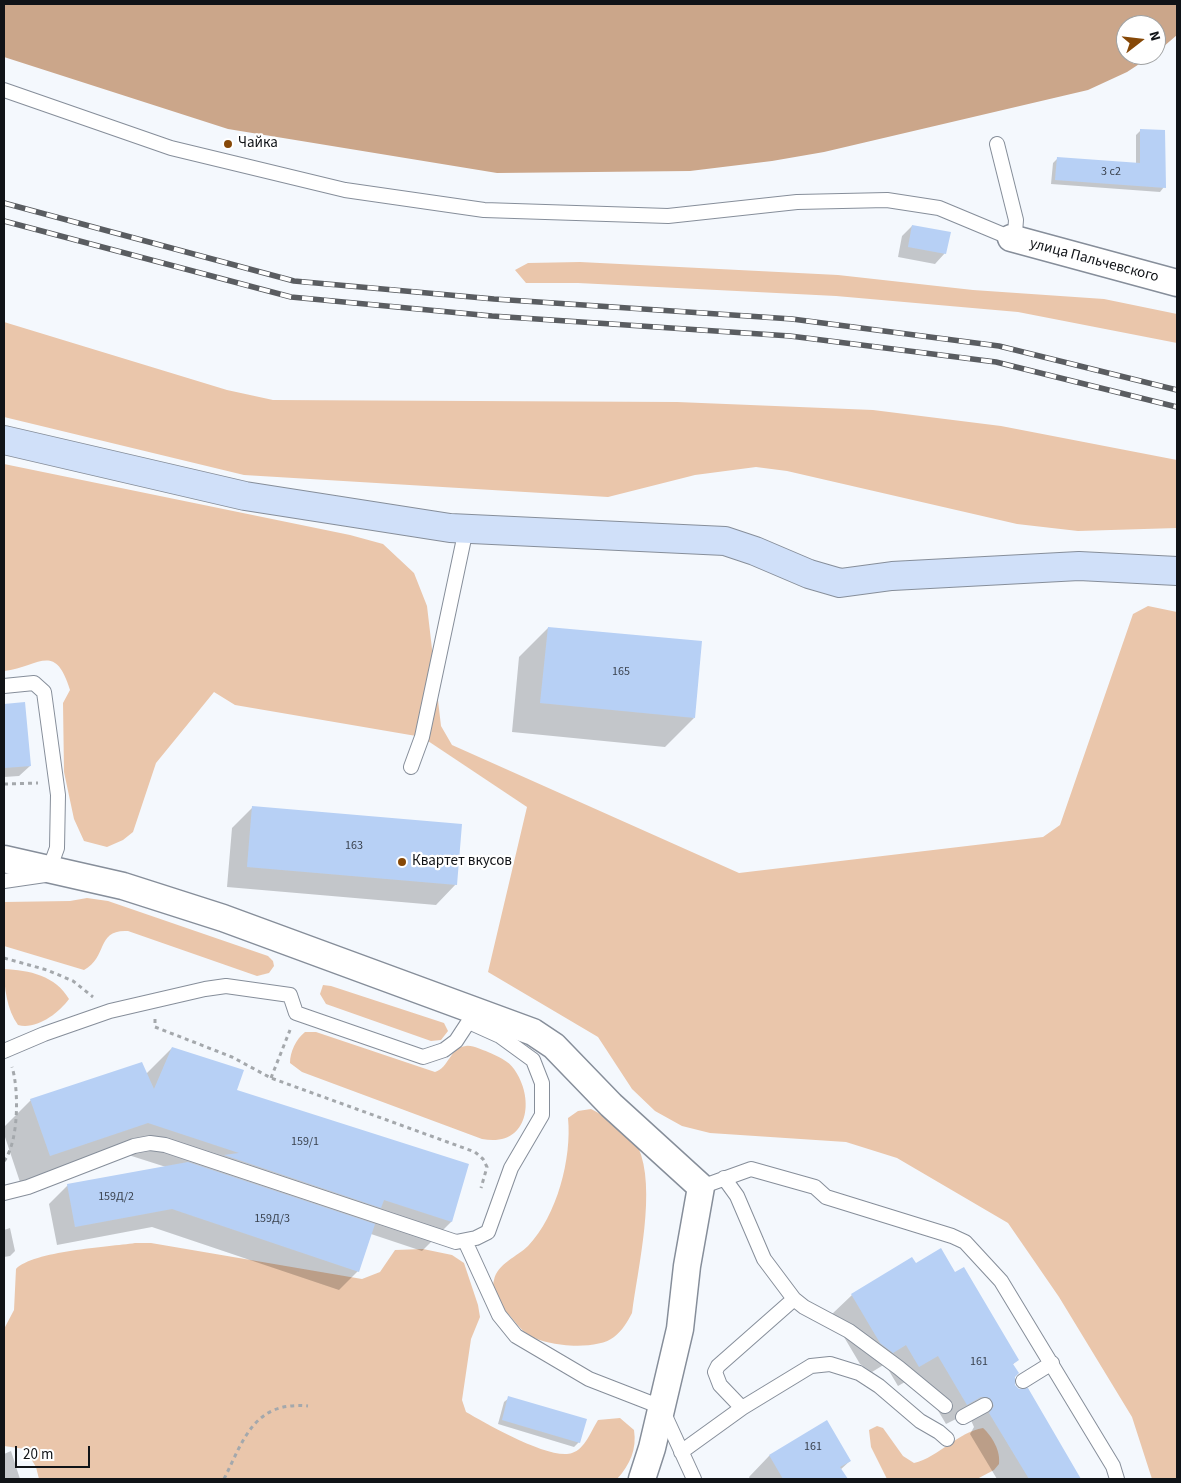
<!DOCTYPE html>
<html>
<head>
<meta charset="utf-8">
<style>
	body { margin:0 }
	#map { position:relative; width:1181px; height:1483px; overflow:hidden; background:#f4f8fd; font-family:"Source Sans 3",sans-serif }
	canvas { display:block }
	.frame { position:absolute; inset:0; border:5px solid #101317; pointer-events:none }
	.north { position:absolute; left:1116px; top:15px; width:50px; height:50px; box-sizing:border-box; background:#fff; border:1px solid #9fa1a2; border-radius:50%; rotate:74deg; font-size:14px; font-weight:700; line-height:20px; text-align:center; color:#101317 }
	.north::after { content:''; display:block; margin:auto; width:18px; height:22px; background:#864807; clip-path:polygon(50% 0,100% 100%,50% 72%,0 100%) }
	.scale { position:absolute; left:15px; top:1446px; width:75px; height:22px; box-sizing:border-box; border:2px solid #101317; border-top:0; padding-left:6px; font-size:15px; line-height:18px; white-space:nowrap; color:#101317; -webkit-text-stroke:4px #fff; paint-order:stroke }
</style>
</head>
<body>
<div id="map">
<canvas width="1181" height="1483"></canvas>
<div class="frame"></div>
<div class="north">N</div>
<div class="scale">20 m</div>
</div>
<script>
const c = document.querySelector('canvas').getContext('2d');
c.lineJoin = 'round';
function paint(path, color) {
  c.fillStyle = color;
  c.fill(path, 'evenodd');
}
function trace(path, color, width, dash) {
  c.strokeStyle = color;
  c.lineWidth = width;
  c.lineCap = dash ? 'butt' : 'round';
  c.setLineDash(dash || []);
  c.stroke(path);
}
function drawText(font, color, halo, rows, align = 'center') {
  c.font = font + ' "Source Sans 3",sans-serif';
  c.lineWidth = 4.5;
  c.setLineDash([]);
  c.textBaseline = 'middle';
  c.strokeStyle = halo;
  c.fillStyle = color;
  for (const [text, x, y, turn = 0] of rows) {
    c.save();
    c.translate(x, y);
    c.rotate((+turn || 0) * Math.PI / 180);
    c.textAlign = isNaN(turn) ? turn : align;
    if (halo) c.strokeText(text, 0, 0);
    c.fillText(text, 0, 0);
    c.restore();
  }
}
const green = new Path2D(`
	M 580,262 L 838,275 L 973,290 L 1104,299 L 1177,314 L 1177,343 L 1018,312 L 836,296 L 578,283 L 526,283 L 515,270 L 528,263 Z
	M 4,322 L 227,390 L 273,400 L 677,402 L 873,410 L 1001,426 L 1177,460 L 1177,528 L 1078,531 L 1017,524 L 787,471 L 756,467 L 695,475 L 608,497 L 244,475 L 4,417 Z
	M 4,464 L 350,535 L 383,544 L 414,573 L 427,606 L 441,726 L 452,745 L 739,873 L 1043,837 L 1060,825 L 1133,614 L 1148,606 L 1177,612 L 1177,1479 L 1152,1479 L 1132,1417 L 1059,1297 L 1008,1223 L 897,1158 L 846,1142 L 710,1133 L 682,1126 L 655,1111 L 632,1089 L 598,1037 L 488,972 L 527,807 L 422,737 L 235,705 L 214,692 L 156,763 L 133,832 L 123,840 L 107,847 L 84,841 L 74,819 L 64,772 L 63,703 L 70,690 C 55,641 39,667 4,671 Z
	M 87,898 L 108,901 L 268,956 L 273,961 L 274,966 L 269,973 L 257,976 L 128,931 C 96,929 108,957 84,970 L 4,946 L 4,902 L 70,901 Z
	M 4,969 C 29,970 56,976 69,999 C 58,1014 36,1030 18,1025 C 7,1010 4,987 4,969 Z
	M 323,985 L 331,986 L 444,1023 L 448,1031 L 441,1040 L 431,1041 L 326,1004 L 320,994 Z
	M 305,1032 L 316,1032 L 435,1072 C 449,1068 450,1047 466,1046 C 473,1045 482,1050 488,1052 C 497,1056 509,1061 514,1069 C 536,1100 528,1148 482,1139 L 302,1072 L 290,1063 C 290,1052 296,1039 305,1032 Z
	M 591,1109 C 603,1115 631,1134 638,1147 C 657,1188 638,1267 632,1313 C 628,1321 622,1331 614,1337 C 597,1351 543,1347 526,1333 C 519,1328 514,1320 508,1314 C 499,1304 490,1294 494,1280 C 497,1264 518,1256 528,1246 C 557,1216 572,1158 568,1118 L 578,1111 Z
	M 135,1243 L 151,1243 L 362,1279 L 380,1272 L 395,1250 L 423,1249 L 452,1255 L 464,1263 L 478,1305 L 480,1317 L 471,1339 L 462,1400 L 466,1412 C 485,1423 551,1461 572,1453 C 585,1449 591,1431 598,1420 L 620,1418 L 634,1430 C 637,1449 630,1465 617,1479 L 39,1479 L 36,1467 L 25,1449 L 4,1446 L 4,1329 L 14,1310 L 16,1269 C 33,1251 108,1247 135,1243 Z
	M 877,1426 L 883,1428 L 903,1456 L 914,1463 C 939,1457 958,1432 983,1428 C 992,1436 1001,1451 999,1464 L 994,1470 L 977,1479 L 887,1479 L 871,1447 L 869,1430 Z`);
const water = new Path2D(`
	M 4,4 L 1177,4 L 1177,35 L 1156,53 L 1156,25 L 1126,25 L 1126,55 L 1153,55 L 1127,72 L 1088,90 L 824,152 L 772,161 L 690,171 L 497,173 L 228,129 L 4,57 Z`);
const shadow = new Path2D(`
	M 1141,130 L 1164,187 L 1160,192 L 1051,184 L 1053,163 L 1058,158 L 1136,164 L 1136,135 Z
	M 912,226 L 945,253 L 935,264 L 898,257 L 902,236 Z
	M 548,628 L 694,718 L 665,747 L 512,732 L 519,657 Z
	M 24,703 L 30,766 L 19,776 L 4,777 L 4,705 Z
	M 252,808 L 456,884 L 436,905 L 227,887 L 232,828 Z
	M 172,1048 L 235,1091 L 468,1165 L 451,1222 L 422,1251 L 371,1234 L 358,1271 L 339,1290 L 152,1227 L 57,1245 L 49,1204 L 68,1185 L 166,1167 L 119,1152 L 21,1185 L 4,1134 L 4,1127 L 31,1100 L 146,1074 Z
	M 10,1228 L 15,1251 L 10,1256 L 4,1257 L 4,1230 Z
	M 915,1264 L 955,1274 L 1018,1360 L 1012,1365 L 1014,1386 L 1019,1390 L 1027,1390 L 1080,1479 L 997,1479 L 970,1434 L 974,1427 L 970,1418 L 960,1417 L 946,1424 L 917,1375 L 898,1386 L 885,1364 L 872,1372 L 860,1364 L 831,1315 L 852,1295 Z
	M 509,1398 L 579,1442 L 574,1447 L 498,1424 L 504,1402 Z
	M 827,1422 L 850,1461 L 840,1470 L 846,1479 L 750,1479 L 749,1477 L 769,1456 Z
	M 11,1451 L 20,1479 L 4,1479 L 4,1454 Z`);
const building = new Path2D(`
	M 1140,129 L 1165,130 L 1166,188 L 1055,180 L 1057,157 L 1140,163 Z
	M 912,225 L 951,232 L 946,254 L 908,247 Z
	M 548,627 L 702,641 L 695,718 L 540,703 Z
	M 25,702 L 31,766 L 4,768 L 4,704 Z
	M 252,806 L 462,824 L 457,885 L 247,867 Z
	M 172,1047 L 244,1070 L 237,1090 L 469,1164 L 452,1222 L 384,1200 L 381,1208 L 224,1155 L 239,1153 L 148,1123 L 50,1156 L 30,1099 L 142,1062 L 154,1089 Z
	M 188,1162 L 375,1224 L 359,1272 L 172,1209 L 75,1227 L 67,1184 Z
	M 941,1248 L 955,1272 L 964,1267 L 1019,1360 L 1013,1364 L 1019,1373 L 1015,1377 L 1015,1385 L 1019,1389 L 1028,1388 L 1081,1479 L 1029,1479 L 989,1413 L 994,1406 L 990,1398 L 981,1397 L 967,1405 L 938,1356 L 919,1367 L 906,1345 L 893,1353 L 880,1343 L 851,1294 L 912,1257 L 916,1263 Z
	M 508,1396 L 587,1419 L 580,1443 L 502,1420 Z
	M 827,1420 L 851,1461 L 840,1467 L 848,1479 L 783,1479 L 769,1455 Z`);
const path = new Path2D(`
	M 4,784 L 38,783
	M 4,958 L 47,970 L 73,981 L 93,997
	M 155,1019 L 155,1027 L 232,1057 L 271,1078 L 475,1152 L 483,1159 L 487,1167 L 481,1188
	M 271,1078 L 290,1030
	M 4,1161 C 19,1142 19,1089 12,1067
	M 224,1479 C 244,1439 254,1401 308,1406`);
const lane = new Path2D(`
	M 4,90 L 171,148 L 345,190 L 484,210 L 668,216 L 797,202 L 887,200 L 939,208 L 1011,238 L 1015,233 L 1016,220 L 997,144
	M 4,686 L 34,683 L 44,692 L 58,795 L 57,848 L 49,870
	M 411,767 L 422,737 L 466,529
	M 4,881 L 45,875
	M 4,1051 L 44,1034 L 110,1011 L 205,989 L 226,986 L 290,995 L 296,1013 L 423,1057 L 444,1050 L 456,1041 L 473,1015
	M 724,1178 L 737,1196 L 764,1259 L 794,1299 L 804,1307 L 849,1331 L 899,1368 L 945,1406
	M 701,1187 L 751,1169 L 815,1187 L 826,1197 L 952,1236 L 965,1242 L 1001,1281 L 1113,1466 L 1117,1479
	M 4,1193 L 28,1187 L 134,1146 L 150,1143 L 165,1145 L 456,1242 L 476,1238 L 488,1232 L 511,1168 L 542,1115 L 542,1083 L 533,1060 L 500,1036 L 469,1022
	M 465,1241 L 499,1315 L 516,1336 L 589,1379 L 661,1407 L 694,1479
	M 1023,1381 L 1052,1363
	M 742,1408 L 720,1385 L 715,1372 L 718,1366 L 794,1299
	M 963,1417 L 985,1405
	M 681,1452 L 742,1408 L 811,1366 L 830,1364 L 859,1373 L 879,1386 L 920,1421 L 939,1432 L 947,1439`);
const street = new Path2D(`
	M 1011,238 L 1177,283
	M 4,859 L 123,886 L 223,918 L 533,1032 L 554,1046 L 611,1105 L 701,1187 L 687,1266 L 680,1329 L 652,1448 L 642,1479`);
const secondary = new Path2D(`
	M 4,440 L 245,496 L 450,528 L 725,541 L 755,551 L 809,574 L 840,583 L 892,576 L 1079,566 L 1177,571`);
const rail = new Path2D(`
	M 4,203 L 294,281 L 494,299 L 792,319 L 999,346 L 1177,390
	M 4,221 L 291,297 L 492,316 L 790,336 L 996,362 L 1177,407`);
const markers = [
	[228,144,5,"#864807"],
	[402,862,5,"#864807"]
];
const numberNames = [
	["3 с2",1111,172],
	["165",621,672],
	["163",354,846],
	["159/1",305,1142],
	["159Д/2",116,1197],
	["159Д/3",272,1219],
	["161",979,1362],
	["161",813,1447]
];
const poiNames = [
	["Чайка",238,144],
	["Квартет вкусов",412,862]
];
const streetNames = [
	["улица Пальчевского",1094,261,15]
];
paint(green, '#eac6ab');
paint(water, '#cba68a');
paint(shadow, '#0003');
paint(building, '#b7d0f5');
trace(lane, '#868e9a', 16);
trace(street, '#868e9a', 29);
trace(secondary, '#868e9a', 30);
trace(path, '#a4a8ac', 3, [4, 4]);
trace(lane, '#fff', 14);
trace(street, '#fff', 26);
trace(secondary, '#d0e0f9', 28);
trace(rail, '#5a5d61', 5.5);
trace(rail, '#fff', 4, [11]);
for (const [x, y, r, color] of markers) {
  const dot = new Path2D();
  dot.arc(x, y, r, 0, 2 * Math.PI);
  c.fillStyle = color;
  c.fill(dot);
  trace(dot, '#fff', 2);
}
drawText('12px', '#3a424e', null, numberNames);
drawText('15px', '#101317', '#fff', poiNames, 'left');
drawText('15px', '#101317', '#fff', streetNames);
</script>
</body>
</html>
